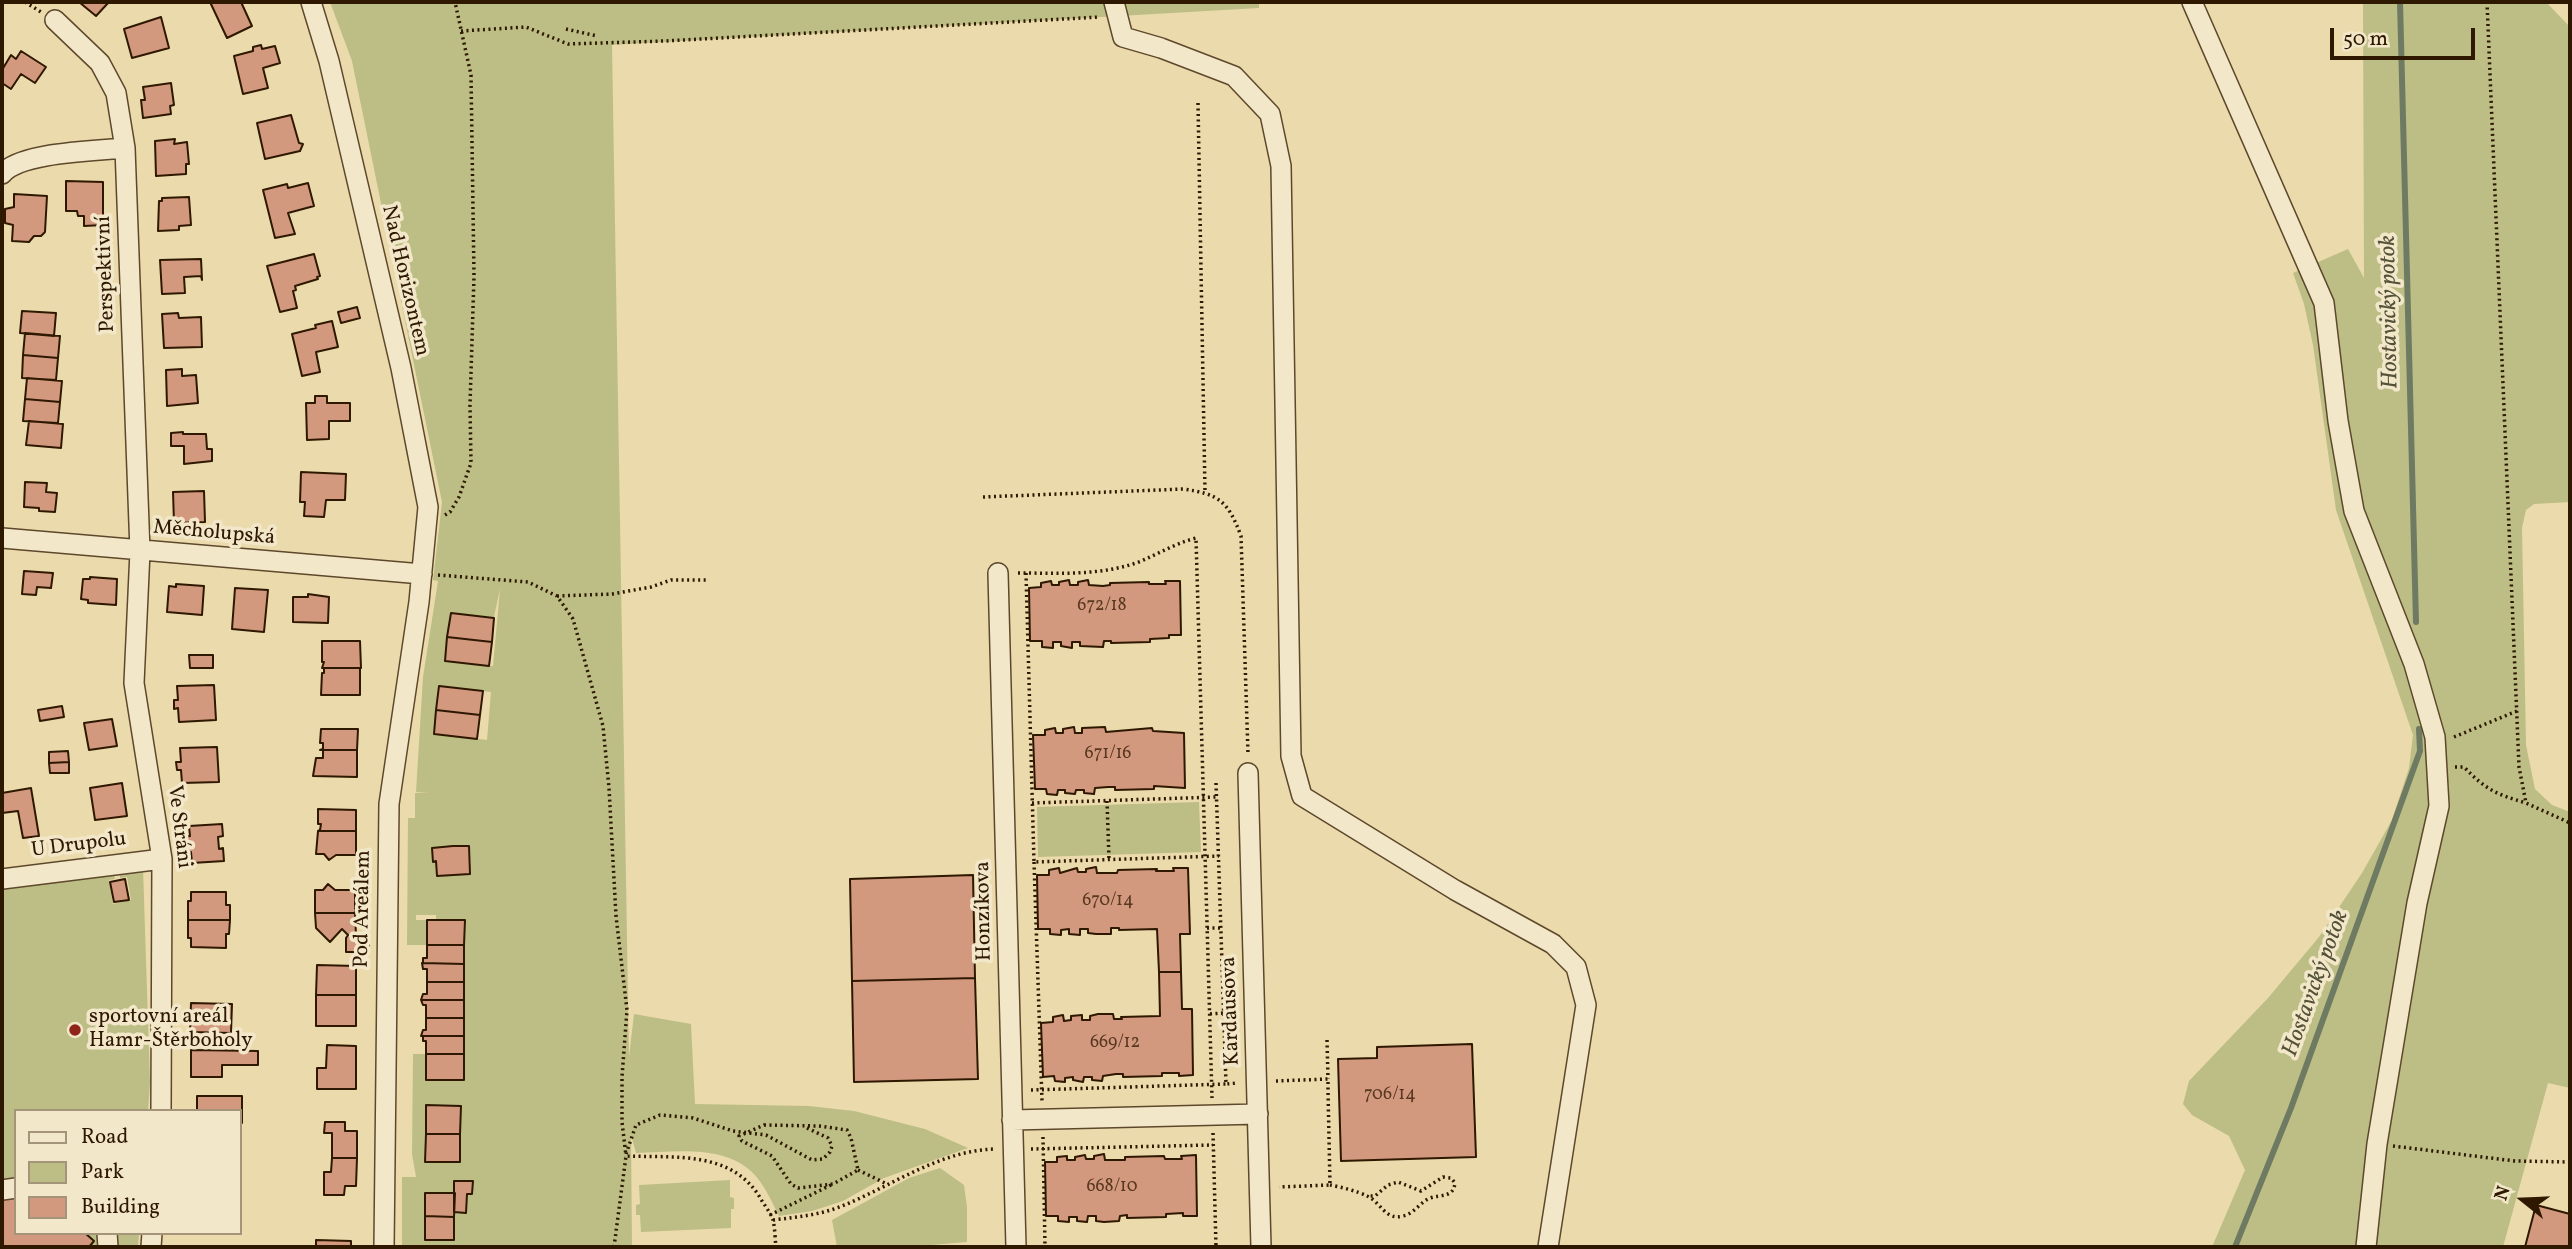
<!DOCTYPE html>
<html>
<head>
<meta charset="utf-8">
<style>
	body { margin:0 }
	#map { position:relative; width:2572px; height:1249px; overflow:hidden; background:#ebdaac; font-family:Vollkorn,serif }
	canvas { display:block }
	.frame { position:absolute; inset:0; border:4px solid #2f1800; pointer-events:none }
	.legend { position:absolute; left:14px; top:1109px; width:228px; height:126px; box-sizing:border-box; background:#f2e7c9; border:2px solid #a49479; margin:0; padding:9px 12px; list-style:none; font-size:21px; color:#2f1800 }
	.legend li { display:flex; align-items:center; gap:14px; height:35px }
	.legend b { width:35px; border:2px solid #a49479 }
	.north { position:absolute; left:2488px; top:1165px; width:70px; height:70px; -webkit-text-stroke:5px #f2e7c9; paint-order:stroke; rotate:288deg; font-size:19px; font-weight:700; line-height:28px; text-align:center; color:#2f1800 }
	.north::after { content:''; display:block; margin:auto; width:24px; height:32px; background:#2f1800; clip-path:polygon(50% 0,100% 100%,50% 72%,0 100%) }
	.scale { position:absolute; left:2330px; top:28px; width:145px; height:32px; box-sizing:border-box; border:4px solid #2f1800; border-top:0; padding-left:9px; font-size:21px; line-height:24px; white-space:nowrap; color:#2f1800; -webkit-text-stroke:5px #f2e7c9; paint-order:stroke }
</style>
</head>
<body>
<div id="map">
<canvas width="2572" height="1249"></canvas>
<div class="frame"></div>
<ul class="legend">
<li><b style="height:9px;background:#f2e7c9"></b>Road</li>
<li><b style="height:19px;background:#bcbe86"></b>Park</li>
<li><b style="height:19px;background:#d3997e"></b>Building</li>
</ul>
<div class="north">N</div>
<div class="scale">50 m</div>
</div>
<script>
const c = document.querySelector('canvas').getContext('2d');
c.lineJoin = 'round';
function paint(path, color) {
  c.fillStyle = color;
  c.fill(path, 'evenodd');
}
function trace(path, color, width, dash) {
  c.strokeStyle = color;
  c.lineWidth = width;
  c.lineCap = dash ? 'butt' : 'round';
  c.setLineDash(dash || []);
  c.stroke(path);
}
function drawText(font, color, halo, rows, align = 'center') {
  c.font = font + ' Vollkorn,serif';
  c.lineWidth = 7;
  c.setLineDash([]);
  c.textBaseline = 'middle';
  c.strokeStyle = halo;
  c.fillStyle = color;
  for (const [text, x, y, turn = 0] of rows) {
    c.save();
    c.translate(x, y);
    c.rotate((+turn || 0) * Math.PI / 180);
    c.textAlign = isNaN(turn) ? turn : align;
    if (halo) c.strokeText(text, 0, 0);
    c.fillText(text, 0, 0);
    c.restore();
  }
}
const green = new Path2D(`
	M 330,2 L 1259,2 L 1259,8 L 612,45 L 629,1057 L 634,1014 L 691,1024 L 695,1104 L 809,1106 L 854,1111 L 925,1129 L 968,1148 L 884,1178 L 843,1201 L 812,1211 L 779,1216 C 772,1202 764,1184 753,1173 C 724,1144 674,1152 636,1153 L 631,1135 L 632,1247 L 402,1247 L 402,1177 L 416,1177 L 412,1154 L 413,1054 L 426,1054 L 426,1080 L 464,1079 L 465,921 L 436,920 L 436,915 L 416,915 L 416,920 L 427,920 L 427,945 L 407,945 L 408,818 L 415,818 L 415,793 L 429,792 L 416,792 L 423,677 L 438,581 L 433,580 L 442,502 L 352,61 ZM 500,589 L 493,666 L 446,661 L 451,613 L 494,617 ZM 439,686 L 491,692 L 487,740 L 434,734 ZM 452,846 L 469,846 L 470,874 L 437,876 L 436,861 L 433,861 L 432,848 ZM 426,1106 L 460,1106 L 460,1162 L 425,1162 ZM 454,1181 L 473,1181 L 472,1194 L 467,1194 L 466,1213 L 454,1212 L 454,1240 L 425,1240 L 425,1193 L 454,1193 Z
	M 2363,2 L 2546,2 L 2570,27 L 2570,502 L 2534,504 L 2526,510 L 2522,528 L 2526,745 L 2535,789 L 2552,805 L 2570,812 L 2570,1088 L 2548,1083 L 2503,1247 L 2212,1247 L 2245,1170 L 2229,1136 L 2192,1115 L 2183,1104 L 2189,1081 L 2268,998 L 2319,937 L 2362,873 L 2392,820 L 2409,768 L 2413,735 L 2336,510 L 2313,345 L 2304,304 L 2293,273 L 2348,249 L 2364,278 Z
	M 1199,802 L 1201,852 L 1038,857 L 1037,807 Z
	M 143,868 L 150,1082 L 148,1111 L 16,1111 L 16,1233 L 139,1233 L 138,1247 L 2,1247 L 2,886 L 113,870 L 115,879 L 109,880 L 113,904 L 131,900 L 127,877 L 120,878 L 120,869 Z
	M 940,1168 L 964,1185 L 967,1207 L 967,1242 L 908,1247 L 837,1247 L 832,1220 L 909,1178 Z
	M 730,1180 L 730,1197 L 734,1198 L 734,1209 L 731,1209 L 731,1228 L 641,1232 L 640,1215 L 636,1215 L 636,1205 L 640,1204 L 639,1185 Z`);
const stream = new Path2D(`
	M 2400,2 L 2416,622
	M 2235,1247 L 2291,1108 L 2420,751 L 2419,729`);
const building = new Path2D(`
	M 79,2 L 109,2 L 96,16 Z
	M 210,2 L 241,2 L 252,26 L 227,38 Z
	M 161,17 L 169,48 L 132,58 L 124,29 Z
	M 261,45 L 262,49 L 275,46 L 280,63 L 263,68 L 268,88 L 243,94 L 234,56 L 253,51 L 253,47 Z
	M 21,51 L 46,67 L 35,83 L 21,74 L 11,89 L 2,83 L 2,70 L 11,55 L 16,59 Z
	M 171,83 L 174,105 L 170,106 L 171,114 L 143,118 L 141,100 L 145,100 L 143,87 Z
	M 291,115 L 299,143 L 303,144 L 300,151 L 265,159 L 257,123 Z
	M 175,139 L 174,144 L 187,142 L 189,164 L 186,164 L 186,174 L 156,176 L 155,141 Z
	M 66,181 L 103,182 L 103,225 L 84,226 L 84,216 L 78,216 L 77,211 L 66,211 Z
	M 308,183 L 314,206 L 288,213 L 295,234 L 275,238 L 263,190 L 287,184 L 288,188 Z
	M 14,194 L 47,196 L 45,232 L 41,236 L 34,236 L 29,242 L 12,241 L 13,225 L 5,223 L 5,209 L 14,207 Z
	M 189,197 L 191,225 L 179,226 L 179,230 L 158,231 L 159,201 L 162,201 L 162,198 Z
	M 314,254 L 320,276 L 317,277 L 318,279 L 295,286 L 296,290 L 293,291 L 297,308 L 280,312 L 267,266 Z
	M 201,259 L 202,280 L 201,276 L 184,277 L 185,293 L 162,294 L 160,260 Z
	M 357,307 L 360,318 L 341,323 L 338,312 Z
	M 22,311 L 56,313 L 54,336 L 20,333 Z
	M 178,313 L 179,318 L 201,317 L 202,347 L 164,348 L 162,314 Z
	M 332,321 L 338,347 L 316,352 L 320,372 L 302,376 L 292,334 L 316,328 L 315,325 Z
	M 25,333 L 60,336 L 58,358 L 23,355 Z
	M 23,355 L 58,358 L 56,380 L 22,378 Z
	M 182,369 L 182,376 L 196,375 L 198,403 L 167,406 L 166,370 Z
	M 27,378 L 62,381 L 60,402 L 25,399 Z
	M 315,396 L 327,396 L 327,403 L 350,403 L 350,421 L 329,421 L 329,439 L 307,440 L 306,403 L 315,403 Z
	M 25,399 L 60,402 L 58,423 L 23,421 Z
	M 29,421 L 63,424 L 61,448 L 26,445 Z
	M 183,432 L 183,434 L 206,434 L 207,449 L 212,449 L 212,461 L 184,464 L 184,446 L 171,446 L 171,433 Z
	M 301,472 L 346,474 L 345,500 L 326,500 L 324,517 L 304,516 L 305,502 L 300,502 Z
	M 25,482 L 47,483 L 46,492 L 57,493 L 55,512 L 39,511 L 39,508 L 24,507 Z
	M 204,491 L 205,522 L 174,523 L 173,492 Z
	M 24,571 L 53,573 L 51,588 L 37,587 L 36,595 L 22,594 Z
	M 90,577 L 117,579 L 116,605 L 88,603 L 88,600 L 81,599 L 83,579 L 90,579 Z
	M 1069,580 L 1070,585 L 1078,585 L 1078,582 L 1088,580 L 1089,585 L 1103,586 L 1110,585 L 1110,583 L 1149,582 L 1149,584 L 1166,584 L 1165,581 L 1180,581 L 1181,635 L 1169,635 L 1169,638 L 1150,639 L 1150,642 L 1111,643 L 1111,641 L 1104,641 L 1103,647 L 1080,646 L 1080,642 L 1072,642 L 1072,648 L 1061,646 L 1061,642 L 1053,642 L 1053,648 L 1042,647 L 1042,641 L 1030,641 L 1029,588 L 1041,587 L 1041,583 L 1051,581 L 1052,585 L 1059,585 L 1059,582 Z
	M 176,584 L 204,586 L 202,615 L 167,612 L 169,586 L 176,587 Z
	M 235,588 L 268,590 L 264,632 L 232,629 Z
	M 308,594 L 329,597 L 328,623 L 293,622 L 293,597 L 308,597 Z
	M 451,613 L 494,618 L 492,642 L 447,637 Z
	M 447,637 L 492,642 L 489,666 L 445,661 Z
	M 322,641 L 360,641 L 361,668 L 322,668 L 324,662 L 322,662 Z
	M 189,655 L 213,655 L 213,668 L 190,668 Z
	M 322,668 L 360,668 L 360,695 L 321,695 L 322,673 L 324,673 L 324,668 Z
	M 214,685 L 216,720 L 179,722 L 178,708 L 174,709 L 174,700 L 178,700 L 177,686 Z
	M 439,686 L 483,691 L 480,715 L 436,710 Z
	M 62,706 L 64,717 L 40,721 L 38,710 Z
	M 436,710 L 480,715 L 477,739 L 434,734 Z
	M 112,719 L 117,746 L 89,750 L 84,723 Z
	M 1074,727 L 1075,733 L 1082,733 L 1082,728 L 1105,727 L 1106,732 L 1152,728 L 1153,731 L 1184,733 L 1185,788 L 1154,786 L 1154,789 L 1115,790 L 1115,787 L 1108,787 L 1095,788 L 1094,794 L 1084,793 L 1084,790 L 1076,790 L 1075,794 L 1065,793 L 1065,790 L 1058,790 L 1057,795 L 1047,794 L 1046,789 L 1035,789 L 1033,735 L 1045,735 L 1045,730 L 1055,728 L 1056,733 L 1063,733 L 1063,729 Z
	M 321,729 L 358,729 L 357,750 L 320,750 L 323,749 L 323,743 L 320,743 Z
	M 217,747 L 219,782 L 182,783 L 181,770 L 177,770 L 176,762 L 181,762 L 180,748 Z
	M 323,750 L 357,750 L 357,777 L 313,776 L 316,758 L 323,758 Z
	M 68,751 L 69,762 L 49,763 L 49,752 Z
	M 69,762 L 69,773 L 50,773 L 49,763 Z
	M 122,783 L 127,816 L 95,820 L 90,788 Z
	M 31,788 L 39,836 L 23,838 L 18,811 L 2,813 L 2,793 Z
	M 318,809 L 356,810 L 356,831 L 318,831 L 320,830 L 321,824 L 318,824 Z
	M 222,824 L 223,836 L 218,837 L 219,849 L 223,848 L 224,861 L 192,863 L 191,852 L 187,853 L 186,837 L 190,836 L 189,826 Z
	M 318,831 L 356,831 L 356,855 L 336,855 L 329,860 L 324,854 L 316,854 Z
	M 453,846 L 469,846 L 470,874 L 437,876 L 436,861 L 433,862 L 432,848 Z
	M 1096,867 L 1097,873 L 1117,873 L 1118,870 L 1157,869 L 1156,871 L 1174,871 L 1173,868 L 1188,868 L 1190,934 L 1180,934 L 1181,972 L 1159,972 L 1157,929 L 1119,930 L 1119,928 L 1111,928 L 1111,934 L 1096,934 L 1088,933 L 1088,929 L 1080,929 L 1080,935 L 1069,934 L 1069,929 L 1061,930 L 1061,935 L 1050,934 L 1050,929 L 1038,929 L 1037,875 L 1049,875 L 1049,870 L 1059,868 L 1060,873 L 1077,868 L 1078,872 L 1086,872 L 1086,869 Z
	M 973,875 L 975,978 L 852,981 L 850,879 Z
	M 125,879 L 129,900 L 114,902 L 110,882 Z
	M 328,884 L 335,890 L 355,890 L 355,913 L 315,913 L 315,890 L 323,890 Z
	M 191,892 L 226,892 L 226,905 L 230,905 L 230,920 L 188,920 L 188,901 L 191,901 Z
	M 315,913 L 355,913 L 356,935 L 348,935 L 342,929 L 330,942 L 316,928 Z
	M 188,920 L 230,920 L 229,934 L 226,934 L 226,948 L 191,947 L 191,938 L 188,938 Z
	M 427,920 L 465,920 L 464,945 L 427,945 Z
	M 368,934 L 369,952 L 346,952 L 346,938 L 348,935 Z
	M 427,945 L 464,945 L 464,964 L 423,963 L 423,958 L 427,958 Z
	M 422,963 L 464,964 L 464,982 L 427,982 L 427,969 L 423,969 Z
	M 317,965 L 356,966 L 356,995 L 316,995 Z
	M 1159,972 L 1181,972 L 1182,1009 L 1192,1009 L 1193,1075 L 1179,1076 L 1179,1073 L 1162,1073 L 1162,1076 L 1123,1077 L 1123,1074 L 1116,1074 L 1103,1076 L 1102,1081 L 1092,1080 L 1092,1077 L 1084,1077 L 1083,1082 L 1073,1080 L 1073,1077 L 1065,1078 L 1065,1082 L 1055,1081 L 1054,1076 L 1043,1077 L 1041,1023 L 1053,1022 L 1053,1017 L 1063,1015 L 1064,1021 L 1071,1020 L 1071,1016 L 1082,1015 L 1082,1020 L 1090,1020 L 1090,1016 L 1098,1014 L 1113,1014 L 1114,1019 L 1122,1019 L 1121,1017 L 1160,1016 Z
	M 975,978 L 978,1079 L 854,1082 L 852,981 Z
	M 427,982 L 464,982 L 464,1000 L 421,1000 L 423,994 L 427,994 Z
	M 316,995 L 356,995 L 356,1026 L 316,1026 Z
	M 421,1000 L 464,1000 L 464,1018 L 426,1018 L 426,1005 L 423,1005 Z
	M 191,1003 L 232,1004 L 231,1033 L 190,1032 Z
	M 426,1018 L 464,1018 L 464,1036 L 421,1036 L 423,1030 L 426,1030 Z
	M 421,1036 L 464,1036 L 464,1054 L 426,1054 L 426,1041 L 423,1041 L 423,1036 Z
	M 1472,1044 L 1476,1157 L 1341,1161 L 1338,1059 L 1377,1058 L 1377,1047 Z
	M 327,1045 L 356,1046 L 356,1089 L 317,1089 L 317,1068 L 326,1068 Z
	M 191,1050 L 258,1051 L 258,1065 L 222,1065 L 222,1077 L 191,1077 Z
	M 426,1054 L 464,1054 L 464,1080 L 426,1080 Z
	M 197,1096 L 242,1096 L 242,1123 L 240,1123 L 240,1111 L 197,1111 Z
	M 426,1105 L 461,1106 L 460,1134 L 426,1134 Z
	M 325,1122 L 345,1122 L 345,1131 L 357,1131 L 357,1158 L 332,1158 L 332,1133 L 324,1133 Z
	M 426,1134 L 460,1134 L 460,1162 L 425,1162 Z
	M 1104,1154 L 1105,1160 L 1125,1160 L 1125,1157 L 1164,1156 L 1165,1159 L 1182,1159 L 1181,1156 L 1196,1155 L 1197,1216 L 1183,1216 L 1183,1213 L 1166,1214 L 1166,1217 L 1127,1218 L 1127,1215 L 1120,1216 L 1119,1221 L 1104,1222 L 1096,1221 L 1096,1216 L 1088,1216 L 1087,1222 L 1077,1221 L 1077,1217 L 1069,1217 L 1069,1222 L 1058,1221 L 1058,1216 L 1046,1216 L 1045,1162 L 1057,1162 L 1057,1157 L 1067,1156 L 1067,1160 L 1075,1160 L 1075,1157 L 1085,1155 L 1086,1159 L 1094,1159 L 1094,1156 Z
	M 332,1158 L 357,1158 L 356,1186 L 345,1186 L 344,1195 L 324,1195 L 324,1172 L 331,1172 Z
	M 454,1181 L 473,1181 L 472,1194 L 467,1194 L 466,1213 L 454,1212 Z
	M 425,1193 L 455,1193 L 454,1217 L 425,1216 Z
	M 16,1196 L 16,1233 L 85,1233 L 94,1241 L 89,1247 L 2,1247 L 2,1197 Z
	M 2536,1205 L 2570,1214 L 2570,1247 L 2525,1247 Z
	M 425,1216 L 454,1217 L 454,1240 L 425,1240 Z
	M 316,1240 L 351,1241 L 351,1247 L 316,1247 Z`);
const path = new Path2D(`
	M 25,2 L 41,12
	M 2487,2 L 2519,767 L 2526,803 L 2570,823
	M 566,29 L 597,36
	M 461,31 L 526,27 L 568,44 L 665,41 L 1100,17
	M 1198,103 L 1205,492
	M 983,497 L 1183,489 C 1219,494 1228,501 1241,536 L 1248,754
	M 445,515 L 450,512 L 459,497 L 471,463 L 470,405 L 474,276 L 471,75 L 455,2
	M 1018,573 C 1058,573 1097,576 1136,563 C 1157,555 1173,544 1196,538 L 1212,1098
	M 1026,573 L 1034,862 L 1219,856
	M 438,575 L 528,582 L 557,596 L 573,619 L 603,726 L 609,788 L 616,916 L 627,1010 L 622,1077 L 622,1122 L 626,1156
	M 557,596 L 612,594 L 651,587 L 671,580 L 708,580
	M 2454,737 L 2517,711
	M 2455,767 L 2464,767 C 2486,790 2496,794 2526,803
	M 1216,783 L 1226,1084 L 1237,1083
	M 1107,801 L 1109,859
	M 1032,803 L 1217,797
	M 1034,862 L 1042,1101
	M 1207,928 L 1221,928
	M 1210,1014 L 1224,1013
	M 1327,1040 L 1328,1079
	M 1276,1081 L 1328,1079 L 1328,1090 L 1330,1185 L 1279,1187
	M 1031,1090 L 1226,1084
	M 764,1125 L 819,1126 L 847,1130 L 851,1138 L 858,1170 L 833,1184 L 798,1188 L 791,1184 L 772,1156 L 742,1141 L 739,1136 Z
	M 1213,1133 L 1216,1247
	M 1043,1137 L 1045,1247
	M 2393,1146 L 2515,1161 L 2570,1162
	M 1031,1149 L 1213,1145
	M 626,1154 L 636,1125 L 660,1115 L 693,1118 L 733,1131 L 766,1135 L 812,1160 L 823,1159 L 830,1152 L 832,1146 L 828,1138 L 805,1127
	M 858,1170 L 887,1184
	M 1330,1185 C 1341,1187 1357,1191 1367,1196 C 1381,1202 1385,1221 1403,1216 C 1414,1214 1420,1202 1430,1198 C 1442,1194 1453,1198 1455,1183 L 1451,1178 L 1443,1177 L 1421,1191 L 1398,1182 L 1388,1185 L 1375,1196 L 1367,1196
	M 770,1215 L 831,1185
	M 773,1220 C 797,1217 820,1215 842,1206 C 892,1186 940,1150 996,1149
	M 614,1247 L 626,1156 C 676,1158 734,1150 762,1201 C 766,1207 771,1214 773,1220 C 775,1228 775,1239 776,1247`);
const minor = new Path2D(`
	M 311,2 L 329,61 L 401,368 L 428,507 L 419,602 L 389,804 L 384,1247
	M 1114,2 L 1123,37 L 1161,48 L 1234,76 L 1270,114 L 1281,166 L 1291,756 L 1302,796 L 1455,890 L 1553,944 L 1576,967 L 1586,1005 L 1548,1247
	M 2192,2 L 2324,303 L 2338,421 L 2354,511 L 2414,664 L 2435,737 L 2439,806 L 2417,903 L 2377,1144 L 2366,1247
	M 55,20 L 100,63 L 116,93 L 125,148 L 140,551 L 134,683 L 162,859 L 161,1111
	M 2,174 C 20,152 96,151 125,148
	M 2,538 L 422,574
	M 998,573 L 1016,1247
	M 1248,773 L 1261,1247
	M 2,879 L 162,859
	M 1012,1120 L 1258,1114
	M 2,1190 L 16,1188
	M 107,1233 L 108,1247
	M 151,1247 L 152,1233`);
const markers = [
	[75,1030,7,"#8f2418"]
];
const numberNames = [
	["672/18",1102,607],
	["671/16",1108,755],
	["670/14",1108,902],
	["669/12",1115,1044],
	["706/14",1390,1096],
	["668/10",1112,1188]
];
const streetNames = [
	["Perspektivní",107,274,-92],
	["Nad Horizontem",404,281,77],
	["Měcholupská",214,534,5],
	["Ve Stráni",178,827,83],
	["U Drupolu",79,846,-7],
	["Pod Areálem",364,909,-89],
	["Honzíkova",985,911,-91],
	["Kardausova",1232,1011,-92]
];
const poiNames = [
	["sportovní areál",89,1018],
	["Hamr-Štěrboholy",89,1042]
];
const waterNames = [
	["Hostavický potok",2391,312,-91],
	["Hostavický potok",2317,984,-70]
];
paint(green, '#bcbe86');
trace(stream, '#6f7a62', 6);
paint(building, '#d3997e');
trace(building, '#2f1800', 2);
trace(minor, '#5e482b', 22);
trace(path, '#2f1800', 3.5, [2, 3.5]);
trace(minor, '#f2e7c9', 19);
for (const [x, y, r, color] of markers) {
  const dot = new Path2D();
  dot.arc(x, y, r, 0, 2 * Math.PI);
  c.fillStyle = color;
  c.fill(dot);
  trace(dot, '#f2e7c9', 2.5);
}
drawText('18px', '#583820', null, numberNames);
drawText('21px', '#2f1800', '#f2e7c9', streetNames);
drawText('21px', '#2f1800', '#f2e7c9', poiNames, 'left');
drawText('italic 23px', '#545139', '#f2e7c9', waterNames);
</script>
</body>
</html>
